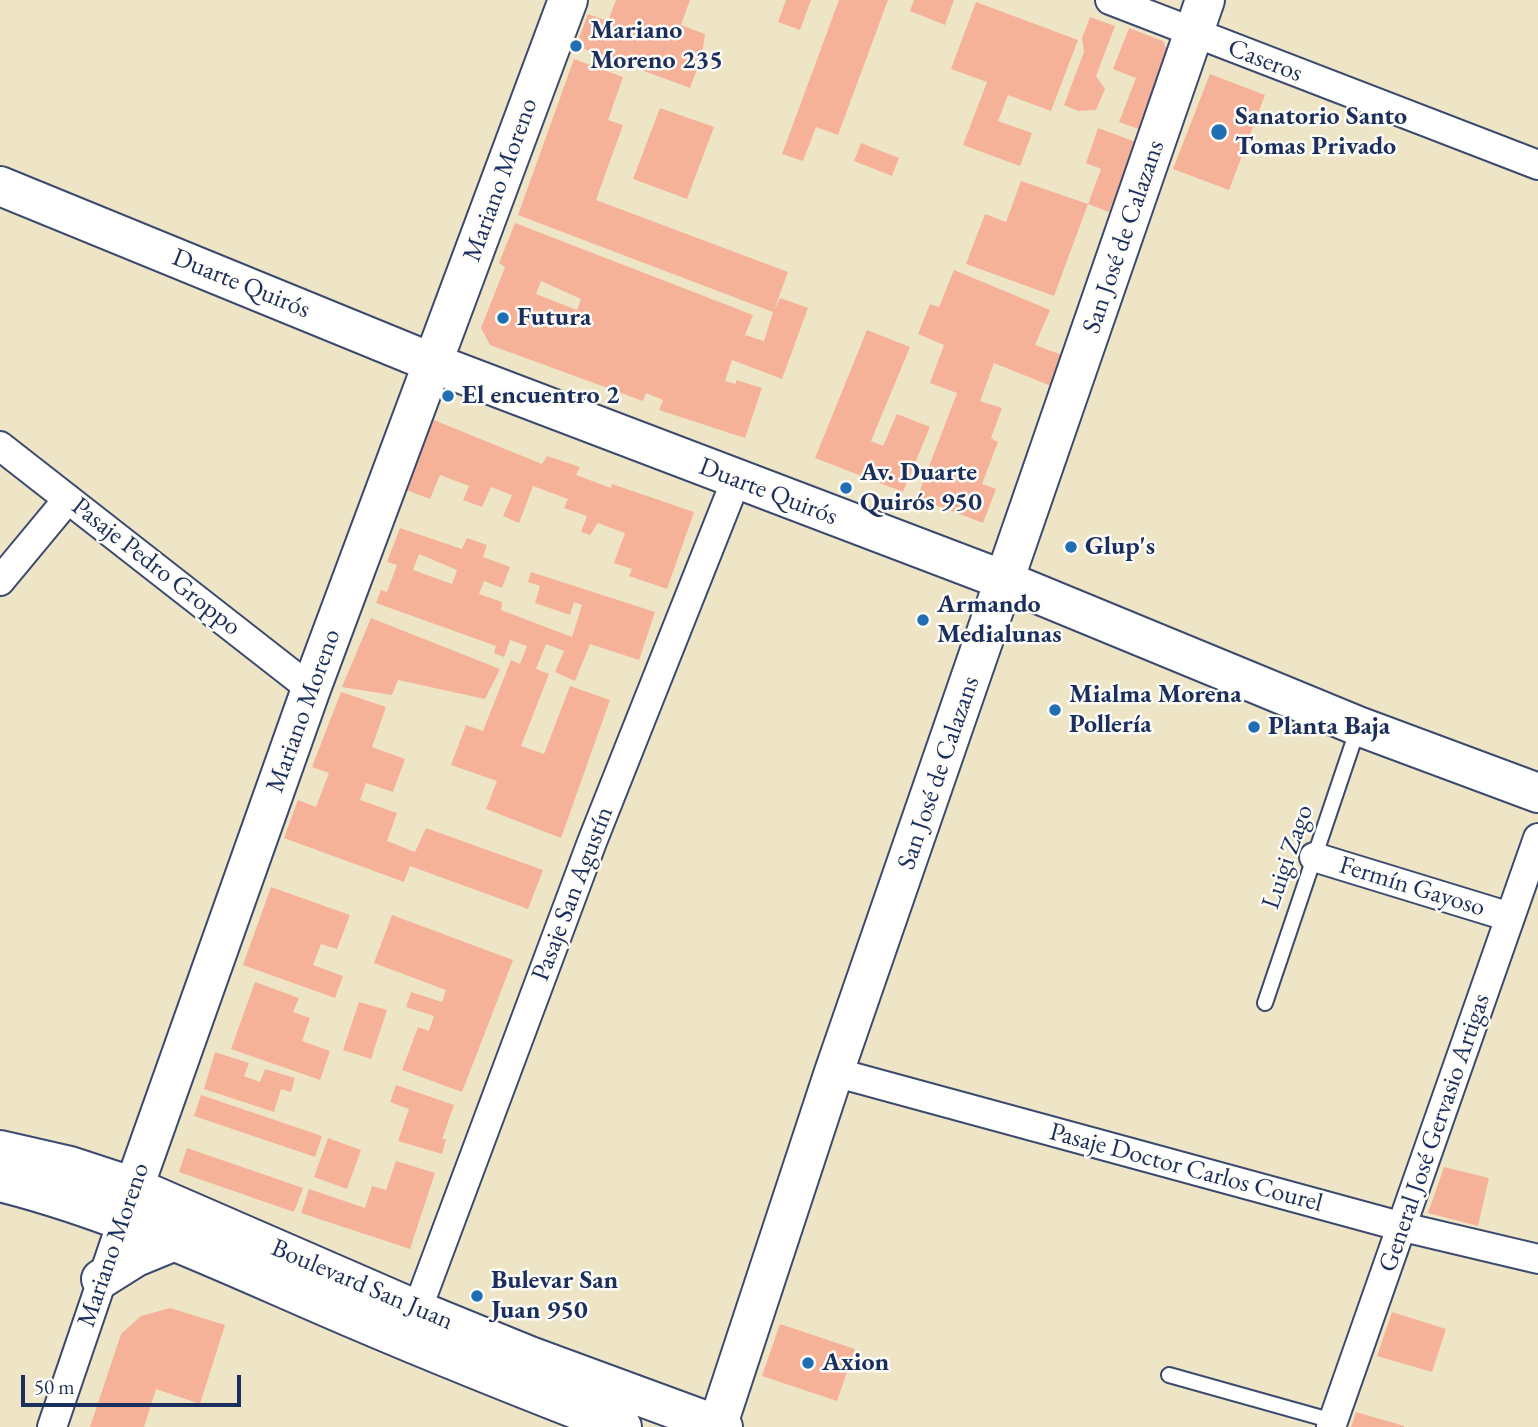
<!DOCTYPE html>
<html>
<head>
<meta charset="utf-8">
<style>
	body { margin:0 }
	#map { position:relative; width:1538px; height:1427px; overflow:hidden; background:#eee5c7; font-family:"EB Garamond",serif }
	canvas { display:block }
	.scale { position:absolute; left:21px; top:1375px; width:220px; height:32px; box-sizing:border-box; border:4px solid #1b2f5e; border-top:0; padding-left:9px; font-size:21px; line-height:24px; white-space:nowrap; color:#1b2f5e; -webkit-text-stroke:5px #fdfcf7; paint-order:stroke }
</style>
</head>
<body>
<div id="map">
<canvas width="1538" height="1427"></canvas>
<div class="scale">50 m</div>
</div>
<script>
const c = document.querySelector('canvas').getContext('2d');
c.lineJoin = 'round';
function paint(path, color) {
  c.fillStyle = color;
  c.fill(path, 'evenodd');
}
function trace(path, color, width, dash) {
  c.strokeStyle = color;
  c.lineWidth = width;
  c.lineCap = dash ? 'butt' : 'round';
  c.setLineDash(dash || []);
  c.stroke(path);
}
function drawText(font, color, halo, rows, align = 'center') {
  c.font = font + ' "EB Garamond",serif';
  c.lineWidth = 5;
  c.setLineDash([]);
  c.textBaseline = 'middle';
  c.strokeStyle = halo;
  c.fillStyle = color;
  for (const [text, x, y, turn = 0] of rows) {
    c.save();
    c.translate(x, y);
    c.rotate((+turn || 0) * Math.PI / 180);
    c.textAlign = isNaN(turn) ? turn : align;
    if (halo) c.strokeText(text, 0, 0);
    c.fillText(text, 0, 0);
    c.restore();
  }
}
const building = new Path2D(`
	M 616,0 L 690,0 L 681,25 L 705,34 L 702,56 L 690,88 L 576,46 L 588,14 L 608,21 Z
	M 786,0 L 811,0 L 800,30 L 778,22 Z
	M 839,0 L 888,0 L 838,135 L 816,127 L 803,161 L 782,154 Z
	M 914,0 L 954,0 L 945,25 L 910,11 Z
	M 976,2 L 1078,40 L 1051,111 L 1008,95 L 998,121 L 1032,133 L 1020,166 L 963,145 L 987,82 L 951,69 Z
	M 1090,17 L 1115,26 L 1096,76 L 1105,89 L 1096,110 L 1078,111 L 1064,105 L 1084,52 L 1082,38 Z
	M 1129,28 L 1163,41 L 1171,59 L 1144,131 L 1119,122 L 1136,78 L 1113,69 Z
	M 574,59 L 623,77 L 608,120 L 623,125 L 596,200 L 788,272 L 774,310 L 780,298 L 808,308 L 782,379 L 732,360 L 725,381 L 736,384 L 736,380 L 762,388 L 745,438 L 659,410 L 663,400 L 646,393 L 643,401 L 490,345 L 481,328 L 505,267 L 499,263 L 515,223 L 753,315 L 745,335 L 764,341 L 773,312 L 518,215 ZM 541,281 L 581,299 L 577,310 L 536,294 Z
	M 1210,74 L 1265,95 L 1229,190 L 1173,169 Z
	M 660,108 L 714,127 L 687,199 L 633,179 Z
	M 1098,128 L 1136,142 L 1109,212 L 1088,204 L 1101,169 L 1086,163 Z
	M 861,143 L 899,158 L 892,176 L 854,161 Z
	M 1021,181 L 1088,204 L 1054,296 L 966,264 L 985,214 L 1006,222 Z
	M 954,270 L 1050,310 L 1035,345 L 1062,355 L 1051,386 L 994,363 L 980,401 L 1002,408 L 991,438 L 998,442 L 982,484 L 996,489 L 983,523 L 917,498 L 957,393 L 930,383 L 944,345 L 918,334 L 930,304 L 939,307 Z
	M 867,330 L 910,347 L 871,441 L 883,446 L 897,414 L 930,427 L 903,492 L 815,458 Z
	M 429,418 L 542,464 L 547,456 L 580,467 L 576,475 L 611,488 L 612,484 L 694,512 L 667,589 L 629,576 L 632,569 L 614,563 L 625,533 L 598,523 L 590,535 L 581,532 L 587,516 L 564,508 L 568,499 L 533,486 L 519,523 L 503,516 L 512,495 L 491,487 L 482,507 L 463,500 L 469,486 L 440,475 L 430,499 L 401,488 Z
	M 400,528 L 462,549 L 467,538 L 487,545 L 483,557 L 510,567 L 502,588 L 484,581 L 479,594 L 502,602 L 501,610 L 572,637 L 582,605 L 574,602 L 570,615 L 535,603 L 540,586 L 528,582 L 531,572 L 655,612 L 639,660 L 590,644 L 575,681 L 555,672 L 564,651 L 546,644 L 536,669 L 549,674 L 521,746 L 544,754 L 570,686 L 610,700 L 561,838 L 486,809 L 497,781 L 451,765 L 466,725 L 483,731 L 511,660 L 520,664 L 527,646 L 510,640 L 504,657 L 494,653 L 496,646 L 376,603 L 381,590 L 387,592 L 397,565 L 387,562 ZM 419,554 L 457,570 L 452,584 L 413,570 Z
	M 371,618 L 500,669 L 485,699 L 398,680 L 392,695 L 342,687 Z
	M 341,692 L 386,707 L 372,747 L 405,759 L 393,792 L 366,783 L 360,800 L 397,813 L 387,841 L 415,852 L 426,828 L 543,870 L 528,909 L 410,866 L 404,882 L 284,838 L 298,800 L 316,807 L 329,773 L 312,767 Z
	M 271,887 L 350,915 L 337,949 L 321,944 L 313,965 L 343,976 L 335,998 L 243,965 Z
	M 392,915 L 513,960 L 462,1092 L 402,1070 L 418,1027 L 429,1031 L 434,1016 L 406,1007 L 411,992 L 442,1002 L 446,990 L 374,963 Z
	M 255,982 L 299,998 L 293,1012 L 310,1018 L 302,1041 L 330,1051 L 320,1080 L 231,1049 Z
	M 359,1002 L 387,1010 L 371,1059 L 343,1050 Z
	M 215,1052 L 249,1063 L 244,1076 L 260,1082 L 265,1069 L 295,1078 L 291,1092 L 281,1089 L 274,1112 L 204,1089 Z
	M 396,1085 L 454,1105 L 442,1139 L 446,1139 L 442,1154 L 398,1141 L 409,1109 L 390,1102 Z
	M 201,1095 L 322,1136 L 315,1157 L 194,1116 Z
	M 328,1138 L 361,1150 L 347,1189 L 314,1177 Z
	M 187,1148 L 303,1188 L 294,1212 L 179,1172 Z
	M 396,1161 L 435,1173 L 410,1249 L 301,1213 L 309,1189 L 365,1208 L 372,1186 L 386,1190 Z
	M 1444,1167 L 1489,1178 L 1478,1226 L 1428,1213 Z
	M 170,1308 L 225,1325 L 200,1404 L 156,1389 L 144,1427 L 90,1427 L 121,1334 L 141,1316 Z
	M 1392,1312 L 1446,1329 L 1432,1372 L 1377,1356 Z
	M 780,1324 L 855,1349 L 837,1401 L 762,1376 Z
	M 1356,1412 L 1404,1426 L 1404,1427 L 1351,1427 Z`);
const lane = new Path2D(`
	M 1265,1003 L 1358,728
	M 1169,1375 L 1333,1421`);
const street = new Path2D(`
	M 1110,0 L 1538,165
	M 0,446 L 311,689
	M 0,581 L 68,499
	M 1314,857 L 1510,917
	M 834,1072 L 1403,1227 L 1538,1259
	M 417,1310 L 592,842 L 736,480
	M 52,1427 L 128,1204
	M 1331,1427 L 1538,838`);
const secondary = new Path2D(`
	M 0,186 L 433,363 L 1006,581 L 1358,726 L 1538,793
	M 134,1187 L 311,689 L 568,0
	M 717,1427 L 834,1072 L 1205,0`);
const primary = new Path2D(`
	M 0,1150 L 70,1166 L 134,1187 L 417,1310 L 530,1356 L 723,1427
	M 0,1182 C 112,1210 216,1259 322,1305 C 421,1348 521,1388 622,1427
	M 101,1279 L 136,1257 L 175,1241`);
const markers = [
	[576,46,7,"#1f6fb2"],
	[1219,132,9,"#1f6fb2"],
	[503,318,7,"#1f6fb2"],
	[448,396,7,"#1f6fb2"],
	[846,488,7,"#1f6fb2"],
	[1071,547,7,"#1f6fb2"],
	[923,620,7,"#1f6fb2"],
	[1055,710,7,"#1f6fb2"],
	[1254,727,7,"#1f6fb2"],
	[477,1296,7,"#1f6fb2"],
	[808,1363,7,"#1f6fb2"]
];
const poiNames = [
	["Mariano",590,31],
	["Moreno 235",590,61],
	["Sanatorio Santo",1235,117],
	["Tomas Privado",1235,147],
	["Futura",517,318],
	["El encuentro 2",462,396],
	["Av. Duarte",860,473],
	["Quirós 950",860,503],
	["Glup's",1085,547],
	["Armando",937,605],
	["Medialunas",937,635],
	["Mialma Morena",1069,695],
	["Pollería",1069,725],
	["Planta Baja",1268,727],
	["Bulevar San",491,1281],
	["Juan 950",491,1311],
	["Axion",822,1363]
];
const streetNames = [
	["Caseros",1265,61,21],
	["Mariano Moreno",501,180,-70],
	["San José de Calazans",1124,237,-71],
	["Duarte Quirós",241,284,22],
	["Duarte Quirós",768,492,21],
	["Pasaje Pedro Groppo",156,567,38],
	["Mariano Moreno",304,711,-70],
	["San José de Calazans",939,773,-71],
	["Luigi Zago",1288,857,-71],
	["Fermín Gayoso",1412,887,17],
	["Pasaje San Agustín",573,894,-69],
	["General José Gervasio Artigas",1435,1133,-71],
	["Pasaje Doctor Carlos Courel",1186,1168,15],
	["Mariano Moreno",114,1245,-71],
	["Boulevard San Juan",362,1285,23]
];
paint(building, '#f5b299');
trace(lane, '#3b4a6e', 18);
trace(street, '#3b4a6e', 32);
trace(secondary, '#3b4a6e', 42);
trace(primary, '#3b4a6e', 42);
trace(lane, '#fff', 14);
trace(street, '#fff', 28);
trace(secondary, '#fff', 38);
trace(primary, '#fff', 38);
for (const [x, y, r, color] of markers) {
  const dot = new Path2D();
  dot.arc(x, y, r, 0, 2 * Math.PI);
  c.fillStyle = color;
  c.fill(dot);
  trace(dot, '#fdfcf7', 2.5);
}
drawText('bold 26px', '#1b2f5e', '#fdfcf7', poiNames, 'left');
drawText('26px', '#1b2f5e', '#fdfcf7', streetNames);
</script>
</body>
</html>
